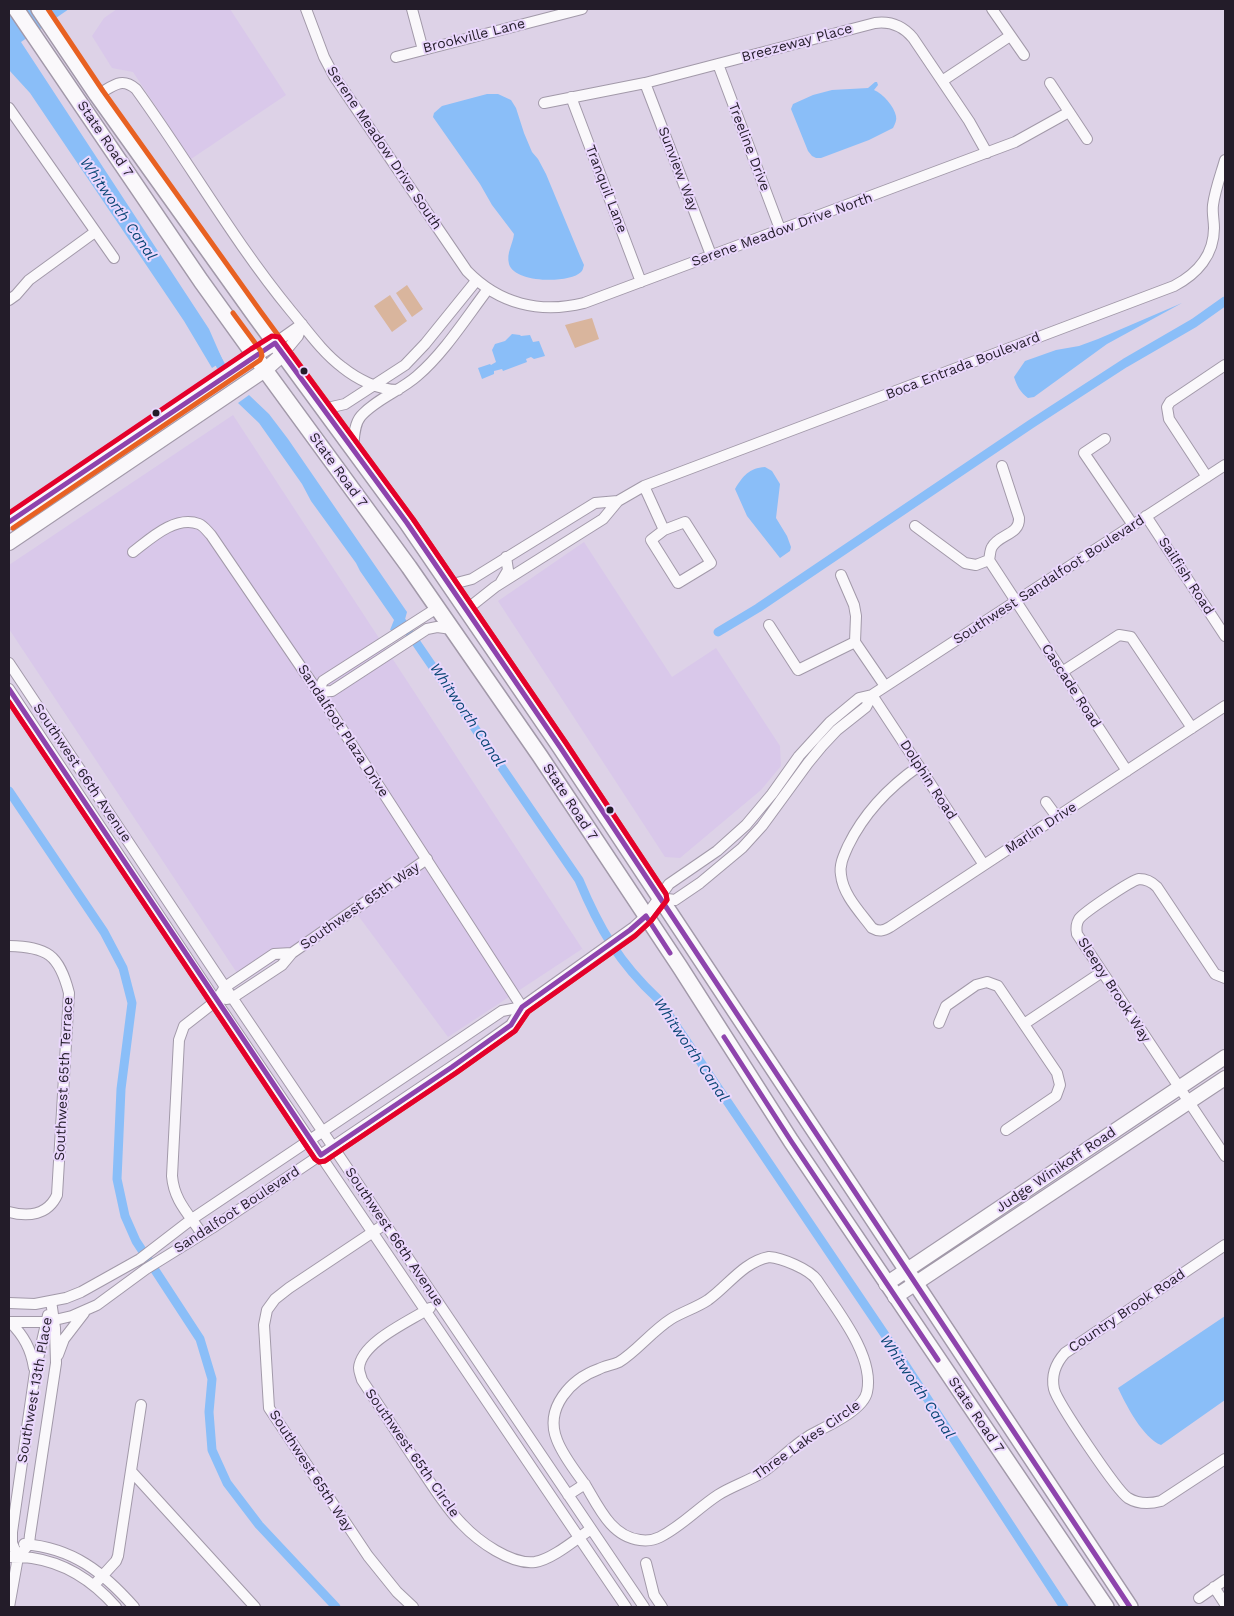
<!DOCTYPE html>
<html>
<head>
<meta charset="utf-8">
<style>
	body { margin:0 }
	#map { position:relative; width:1234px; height:1616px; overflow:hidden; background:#ddd2e7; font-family:"Work Sans",sans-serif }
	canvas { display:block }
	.frame { position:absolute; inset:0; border:10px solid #231c29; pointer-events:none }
</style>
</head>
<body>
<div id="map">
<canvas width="1234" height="1616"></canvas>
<div class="frame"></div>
</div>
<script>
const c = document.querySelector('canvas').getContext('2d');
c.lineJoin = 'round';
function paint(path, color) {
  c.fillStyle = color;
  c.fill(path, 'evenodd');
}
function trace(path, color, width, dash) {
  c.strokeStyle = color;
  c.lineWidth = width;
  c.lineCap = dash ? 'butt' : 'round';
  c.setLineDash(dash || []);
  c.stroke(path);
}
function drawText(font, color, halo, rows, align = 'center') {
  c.font = font + ' "Work Sans",sans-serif';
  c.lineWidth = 4;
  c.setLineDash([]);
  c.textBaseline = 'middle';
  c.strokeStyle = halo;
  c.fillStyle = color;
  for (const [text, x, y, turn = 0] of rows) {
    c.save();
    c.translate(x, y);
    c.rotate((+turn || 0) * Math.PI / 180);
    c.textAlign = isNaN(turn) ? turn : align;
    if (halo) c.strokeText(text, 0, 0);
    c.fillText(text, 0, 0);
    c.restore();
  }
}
const built = new Path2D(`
	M 117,9 L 230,9 L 286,95 L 191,159 L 133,72 L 112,68 L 92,36 L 104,18 Z
	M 233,415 L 589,959 L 582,949 L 448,1037 L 354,910 L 243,982 L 9,629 L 9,565 Z
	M 584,542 L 672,677 L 716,648 L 780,746 L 781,766 L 761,790 L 680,858 L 665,857 L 498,601 Z`);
const green = new Path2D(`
	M 407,285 L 423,309 L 412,317 L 396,293 Z
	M 390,295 L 407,321 L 392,332 L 374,306 Z
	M 592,318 L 599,339 L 575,348 L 565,325 Z`);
const water = new Path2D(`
	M 9,9 L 69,9 L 21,42 L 209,329 L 223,361 L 212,368 L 184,321 L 30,93 L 9,70 Z
	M 875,82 L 877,82 L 878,85 L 874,90 C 883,94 894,106 896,116 C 897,120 895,124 893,128 L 869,140 L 821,158 L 816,158 L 812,156 L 808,151 L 791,109 L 793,104 L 813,95 L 832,90 L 868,88 Z
	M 487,94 L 498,94 L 511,100 L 516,108 L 524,133 L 532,152 L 538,159 L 546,174 L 580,256 L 584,265 C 583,268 583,270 581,272 C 569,284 514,283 509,264 C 506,253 513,244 514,234 L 492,205 L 480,184 L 433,117 L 434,113 L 442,106 Z
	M 1182,303 L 1107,344 L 1034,397 L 1028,398 C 1020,392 1017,386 1014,377 L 1025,361 L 1056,350 L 1079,346 L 1098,339 Z
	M 512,334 L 520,335 L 521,336 L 530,335 L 533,342 L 539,341 L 545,356 L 534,359 L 531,357 L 526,359 L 527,362 L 503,371 L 502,369 L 494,371 L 494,374 L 482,379 L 478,368 L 490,364 L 491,365 L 496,362 L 492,350 L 495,344 L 505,341 Z
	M 249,395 L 269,414 L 288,439 L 407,612 L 404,623 L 393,631 L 390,630 L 394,620 L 360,571 L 356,563 L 311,501 L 302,484 L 259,423 L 238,403 Z
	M 765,467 L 772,471 L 780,484 L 776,518 L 787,536 L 791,547 L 790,551 L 780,558 L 747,516 L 735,489 C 743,476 749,468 765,467 Z
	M 1225,1316 L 1225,1400 L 1161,1445 C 1143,1438 1126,1405 1118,1388 Z`);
const canal = new Path2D(`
	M 214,353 L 221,366
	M 402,622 L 579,880 C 599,928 619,963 658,999 L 904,1363 L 1064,1607
	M 718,632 L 758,608 L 1031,424 L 1125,363 L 1194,323 L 1225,301
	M 9,791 L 104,932 L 123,968 L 132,1003 L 121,1089 L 117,1179 L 125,1216 L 136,1241 L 200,1339 L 212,1379 L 209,1412 L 212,1450 L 227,1483 L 259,1525 L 336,1607`);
const street = new Path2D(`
	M 306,9 L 324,57 L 334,76 L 467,271 C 499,304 540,314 584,303 L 1015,142 L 1069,112
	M 412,9 L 423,50
	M 992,9 L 1024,55
	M 396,57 L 582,9
	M 718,64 L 780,229
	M 942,81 L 1010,36
	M 645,83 L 711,255
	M 1050,83 L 1087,139
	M 97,95 C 112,87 121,76 136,89 C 189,162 234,242 291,311 C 307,330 322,352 342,367 C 357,379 378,390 398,390
	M 571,97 L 641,282
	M 544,103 L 645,83 L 875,23 C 890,21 903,26 913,38 L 969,121 L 987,153
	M 9,108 L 114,258
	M 9,300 L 16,295 L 29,280 L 95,232
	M 275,343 L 302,324
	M 283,354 L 298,336 L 302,324
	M 323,409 L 345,404 L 405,365 L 425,344 L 476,281
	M 1105,439 L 1084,453 L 1133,525
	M 353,449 C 354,438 354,424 361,416 C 376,399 400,391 417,376 C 444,353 466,318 488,289
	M 1002,466 L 1019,518 C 1020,535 999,534 992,547 C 990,550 990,556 989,560 L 1127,771
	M 1207,477 L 1169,419 L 1167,407 L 1170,402 L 1225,365
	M 644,486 L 664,530
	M 1146,516 L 1225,636
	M 685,522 L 711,563 L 678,583 L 651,540 L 664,530 Z
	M 915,526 L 965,563 L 976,565 L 989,560
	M 133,552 C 150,539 175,515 199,524 C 204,526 207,531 211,535 L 318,692 L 522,1007
	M 841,575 L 854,605 L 856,616 L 855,642 L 885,686
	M 501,582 L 508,570 L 506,557
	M 449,585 L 472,579 L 595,503 L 618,501
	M 466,610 L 495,587 L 603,519 L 618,501 L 644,486 L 1174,286 C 1197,274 1214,255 1214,228 C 1214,220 1212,213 1213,205 C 1215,190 1221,174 1225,160
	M 769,625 L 798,670 L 855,642
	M 9,663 L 225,987 L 644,1607
	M 1062,672 L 1119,635 L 1131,637 L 1192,728
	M 9,689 L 216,1001 L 626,1607
	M 318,692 L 332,691 L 427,629 L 437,627 L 452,629
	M 318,692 L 323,681 L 437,608
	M 872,695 L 984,865
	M 919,766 C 889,787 864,813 848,846 C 844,855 839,865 841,875 C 843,895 861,913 872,928 C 879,932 883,931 890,927 L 1225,706
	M 1046,802 L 1057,817
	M 660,898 L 675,900 L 700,883 L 742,848 L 762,826 L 808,763 L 822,746 L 837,730 L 866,707 L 872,695
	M 9,946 C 47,947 59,954 69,993 L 57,1195 C 48,1215 28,1217 9,1212
	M 1225,978 L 1215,974 L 1157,887 C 1152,882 1147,879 1139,879 C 1132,880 1084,912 1079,919 C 1076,924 1076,929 1077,934 L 1225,1156
	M 226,999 L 232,998 L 282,965 L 292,953 L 427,859
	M 939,1023 L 946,1006 L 976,985 L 987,982 L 998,986 L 1057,1073 L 1060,1085 L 1056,1096 L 1006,1130
	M 1024,1024 L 1102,972
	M 385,1224 L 289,1288 L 275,1299 L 267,1310 L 264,1325 L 269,1408 L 368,1556 L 397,1592 L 413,1607
	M 202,1234 C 189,1214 174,1201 172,1176 L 179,1040 L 184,1026 L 216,1001 L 225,987 L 274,954 L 292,953
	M 1225,1245 L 1065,1353 C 1056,1363 1051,1375 1054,1389 C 1057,1402 1117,1491 1128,1498 C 1138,1504 1150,1504 1161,1501 L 1225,1459
	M 769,1257 C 782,1258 809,1269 817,1280 C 836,1309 875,1356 867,1392 C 864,1408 834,1423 820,1430 C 798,1440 783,1458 763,1472 C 749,1481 732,1486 718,1495 C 698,1508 682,1526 660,1537 C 654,1540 647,1541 640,1540 C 612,1537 599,1508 586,1486 C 576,1472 563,1456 557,1440 C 544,1408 571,1379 599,1369 C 605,1366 612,1365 619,1362 C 636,1352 652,1331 671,1319 C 682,1312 696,1308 708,1300 C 728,1286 743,1262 769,1257 Z
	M 9,1303 L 35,1304 L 66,1298 L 81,1292 L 140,1259 L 192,1219 L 453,1044 L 502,1011 L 522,1007
	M 430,1308 C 410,1321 361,1342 359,1368 C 359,1372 361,1376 362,1380 C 381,1409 400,1437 419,1466 C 433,1486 445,1507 462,1524 C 478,1541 511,1565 535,1562 C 553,1559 576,1539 591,1529
	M 9,1322 L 46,1322 L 72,1316 L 97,1305 L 146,1269 L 212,1228 L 463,1059 L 511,1025 L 522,1007 L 634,927 L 646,916 L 669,884 L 717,851 L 746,825 L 772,794 L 799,756 L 830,722 L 859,698 L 872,695 L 1225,465
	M 10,1322 C 24,1336 31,1349 34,1368
	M 58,1355 L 64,1339 L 84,1313
	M 131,1471 L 255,1607
	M 568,1495 L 585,1484
	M 24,1544 C 73,1548 103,1572 134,1607
	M 9,1557 C 17,1557 24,1557 32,1558 C 66,1563 94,1582 116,1607
	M 18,1557 L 12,1543 L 12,1532 L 35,1372 L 48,1315
	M 646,1563 L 654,1595 L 662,1607
	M 94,1585 L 116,1561 L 118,1556 L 141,1405
	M 1214,1587 L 1225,1604
	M 1199,1598 L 1225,1580
	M 9,1607 L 18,1557 L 29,1544 L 30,1535 L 56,1363 L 55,1328 L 51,1301`);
const secondary = new Path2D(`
	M 9,522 L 255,355 L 275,343
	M 9,543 L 265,370 L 283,354
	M 886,1284 L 1225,1057
	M 895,1297 L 1225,1078`);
const primary = new Path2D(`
	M 16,9 L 201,281 L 265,370 L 409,567 L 540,756 L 680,967 L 791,1141 L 1106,1607
	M 39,9 L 97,95 L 255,316 L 407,523 L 560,747 L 1130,1607`);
const bus1 = new Path2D(`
	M 9,522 L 275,343 L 407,523 L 560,747 L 1130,1607
	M 9,689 L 321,1155 L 452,1067 L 511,1025 L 522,1007 L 630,930 L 646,916 L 670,953
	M 724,1037 L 791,1141 L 938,1360`);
const bus2 = new Path2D(`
	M 13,528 L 260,360 L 262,356 L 261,351 L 233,313
	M 9,702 L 315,1159 L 319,1162 L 325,1161 L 456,1073 L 515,1031 L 528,1012 L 635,936 L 651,921 L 667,900 L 666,894 L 566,743 L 413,519 L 261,312 L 103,91 L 48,9`);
const bus3 = new Path2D(`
	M 9,513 L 251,349 L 272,336 L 279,337 L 413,519 L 566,743 L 666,894 L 667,900 L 651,921 L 635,936 L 528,1012 L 515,1031 L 456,1073 L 325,1161 L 319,1162 L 315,1159 L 9,702`);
const markers = [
	[304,371,4.5,"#231c29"],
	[156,413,4.5,"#231c29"],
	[610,810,4.5,"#231c29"]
];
const streetNames = [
	["Brookville Lane",474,36,-14],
	["Breezeway Place",797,43,-15],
	["State Road 7",105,139,56],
	["Treeline Drive",749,147,69],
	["Serene Meadow Drive South",384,148,56],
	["Sunview Way",678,169,69],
	["Tranquil Lane",606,189,69],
	["Serene Meadow Drive North",782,230,-20],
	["Boca Entrada Boulevard",963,366,-21],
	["State Road 7",338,470,54],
	["Sailfish Road",1186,576,57],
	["Southwest Sandalfoot Boulevard",1049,580,-33],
	["Cascade Road",1071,686,57],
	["Sandalfoot Plaza Drive",343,731,57],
	["Southwest 66th Avenue",82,773,56],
	["Dolphin Road",928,780,57],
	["State Road 7",570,802,57],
	["Marlin Drive",1041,828,-33],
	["Southwest 65th Way",360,906,-35],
	["Sleepy Brook Way",1114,990,57],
	["Southwest 65th Terrace",64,1079,-87],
	["Judge Winikoff Road",1056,1170,-34],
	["Sandalfoot Boulevard",237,1210,-33],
	["Southwest 66th Avenue",394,1237,56],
	["Country Brook Road",1127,1311,-34],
	["Southwest 13th Place",35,1390,-80],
	["State Road 7",976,1415,56],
	["Three Lakes Circle",807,1440,-35],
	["Southwest 65th Circle",412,1453,55],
	["Southwest 65th Way",311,1471,57]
];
const waterNames = [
	["Whitworth Canal",118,209,55],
	["Whitworth Canal",467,715,56],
	["Whitworth Canal",691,1050,56],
	["Whitworth Canal",917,1387,56]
];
paint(built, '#d9c8ea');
paint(green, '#d9b59d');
paint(water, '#8abef8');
trace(canal, '#8abef8', 9);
trace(street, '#a299a9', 12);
trace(secondary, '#a299a9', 16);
trace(primary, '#a299a9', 18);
trace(street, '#faf8fb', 10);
trace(secondary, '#faf8fb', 14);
trace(primary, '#faf8fb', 15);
trace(bus1, '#8e44ad', 5);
trace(bus2, '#e86122', 5);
trace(bus3, '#e4002b', 5);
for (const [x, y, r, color] of markers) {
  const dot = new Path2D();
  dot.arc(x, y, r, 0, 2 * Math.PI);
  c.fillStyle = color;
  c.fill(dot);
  trace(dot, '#ead7fd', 2);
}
drawText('14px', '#231c29', '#ead7fd', streetNames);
drawText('italic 15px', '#0b4776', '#ead7fd', waterNames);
</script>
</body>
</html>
